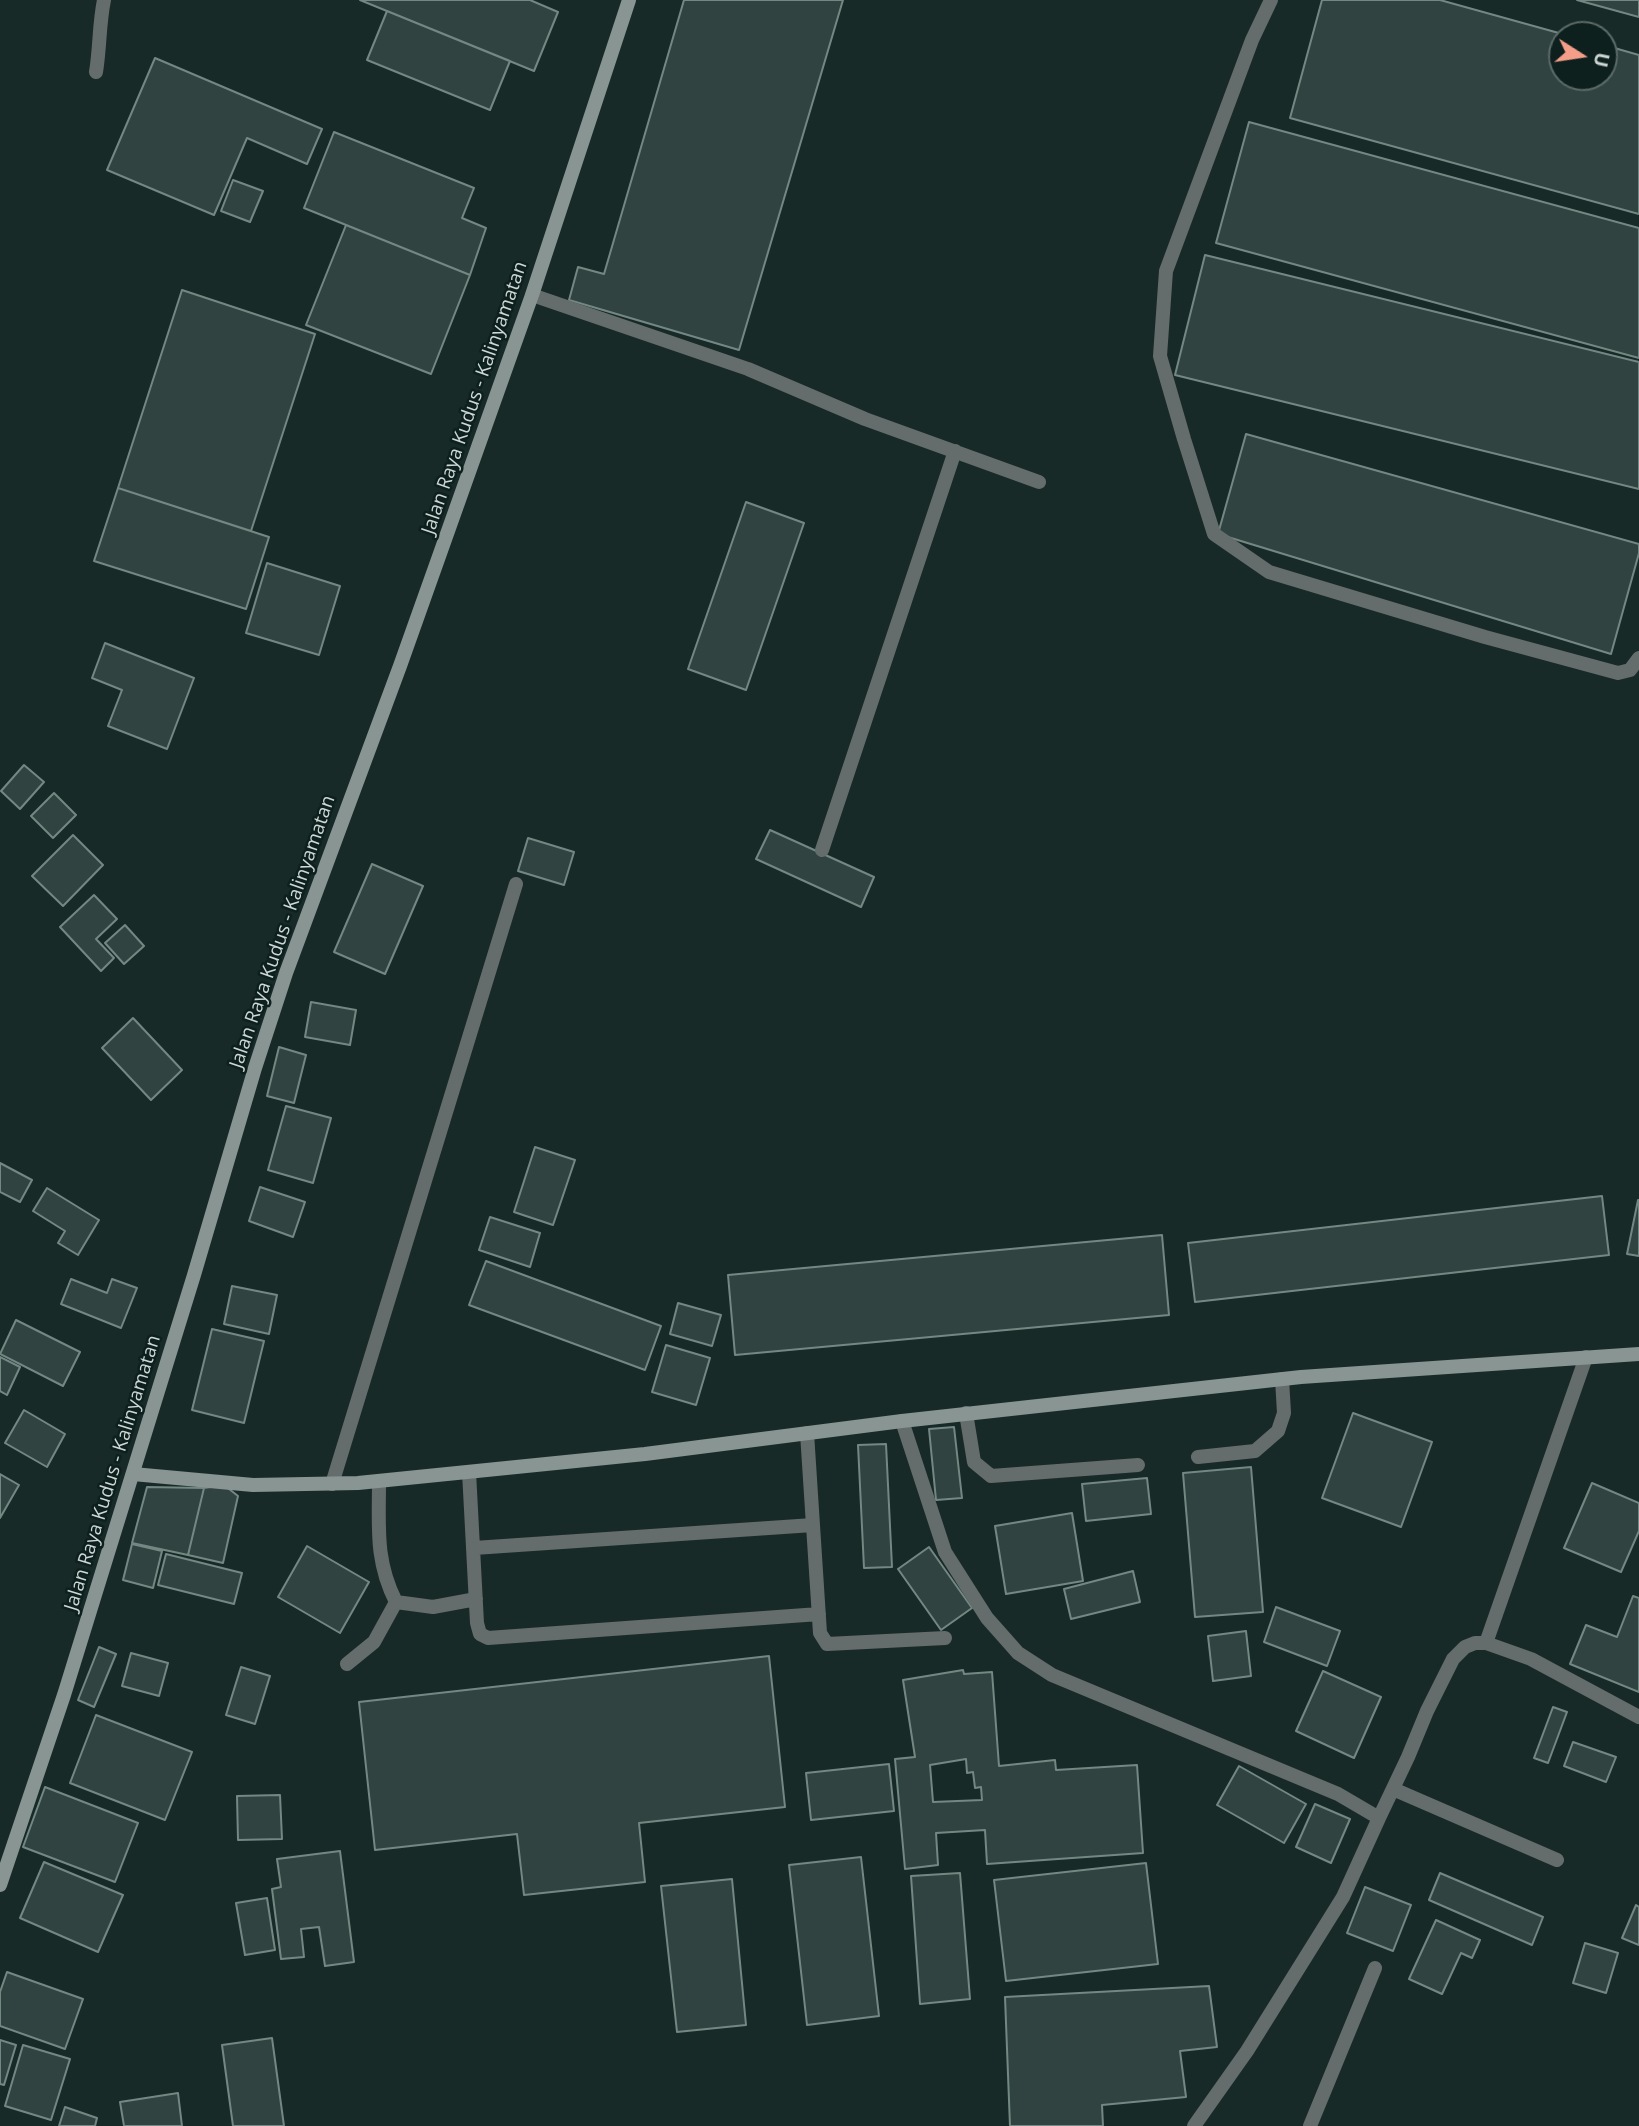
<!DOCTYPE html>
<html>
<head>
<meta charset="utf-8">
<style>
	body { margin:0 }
	#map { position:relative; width:1639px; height:2126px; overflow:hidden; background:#182a27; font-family:"Open Sans",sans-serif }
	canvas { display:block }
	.north { position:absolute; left:1548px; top:21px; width:70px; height:70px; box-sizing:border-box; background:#0e201d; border:2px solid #5a6a67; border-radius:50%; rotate:102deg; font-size:19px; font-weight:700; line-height:28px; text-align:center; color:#cdd8d6 }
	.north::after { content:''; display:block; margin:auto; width:24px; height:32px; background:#f49e8a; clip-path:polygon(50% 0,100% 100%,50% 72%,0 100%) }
</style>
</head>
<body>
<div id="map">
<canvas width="1639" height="2126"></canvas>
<div class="north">U</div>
</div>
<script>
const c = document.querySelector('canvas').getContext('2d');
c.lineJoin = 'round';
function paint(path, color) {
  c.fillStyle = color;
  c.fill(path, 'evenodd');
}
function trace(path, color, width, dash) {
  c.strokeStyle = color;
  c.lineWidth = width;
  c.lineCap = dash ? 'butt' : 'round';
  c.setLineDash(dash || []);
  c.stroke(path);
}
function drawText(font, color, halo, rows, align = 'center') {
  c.font = font + ' "Open Sans",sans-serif';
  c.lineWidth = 5;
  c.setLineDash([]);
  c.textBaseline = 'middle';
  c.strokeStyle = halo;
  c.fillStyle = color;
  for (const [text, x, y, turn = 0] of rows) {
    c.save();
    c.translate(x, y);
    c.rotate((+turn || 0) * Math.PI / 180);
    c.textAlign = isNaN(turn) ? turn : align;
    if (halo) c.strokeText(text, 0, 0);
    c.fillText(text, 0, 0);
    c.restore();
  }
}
const building = new Path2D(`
	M 360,0 L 530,0 L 558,12 L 534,71 Z
	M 684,0 L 843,0 L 739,350 L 569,300 L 578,267 L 604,274 Z
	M 1322,0 L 1440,0 L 1566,35 L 1562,35 L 1562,77 L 1604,77 L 1604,45 L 1639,55 L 1639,214 L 1290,118 Z
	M 1577,0 L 1639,0 L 1639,17 Z
	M 387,11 L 510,61 L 490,110 L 367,60 Z
	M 155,58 L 322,129 L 307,164 L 247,138 L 214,215 L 107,170 Z
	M 1249,122 L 1639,228 L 1639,358 L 1216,243 Z
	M 334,132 L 474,188 L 462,218 L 486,228 L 470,275 L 304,208 Z
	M 233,180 L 263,191 L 250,222 L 221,211 Z
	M 346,225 L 470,275 L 431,374 L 306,325 Z
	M 1205,255 L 1639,362 L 1639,489 L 1175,375 Z
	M 182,290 L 315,334 L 251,531 L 118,488 Z
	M 1246,434 L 1639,544 L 1639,553 L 1611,654 L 1218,534 Z
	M 118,488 L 269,537 L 246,609 L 94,561 Z
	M 746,502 L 804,523 L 746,690 L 688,669 Z
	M 267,563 L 340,586 L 319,655 L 246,633 Z
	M 105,643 L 194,678 L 167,749 L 108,726 L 122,690 L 92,678 Z
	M 24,765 L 44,782 L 20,809 L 1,791 Z
	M 54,793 L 76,815 L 53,838 L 31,816 Z
	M 770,830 L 874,877 L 861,907 L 756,859 Z
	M 73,835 L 103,865 L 63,906 L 32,876 Z
	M 528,838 L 574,852 L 564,885 L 518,871 Z
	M 372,864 L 423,886 L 385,974 L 334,952 Z
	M 94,895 L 117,919 L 96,939 L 114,958 L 101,971 L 60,927 Z
	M 125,925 L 144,946 L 124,964 L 105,943 Z
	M 311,1002 L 356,1010 L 350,1045 L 305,1037 Z
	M 133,1018 L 182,1070 L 151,1100 L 102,1048 Z
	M 279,1047 L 306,1055 L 294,1103 L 267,1096 Z
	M 286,1106 L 331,1118 L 313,1183 L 268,1170 Z
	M 535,1147 L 575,1160 L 553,1225 L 514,1212 Z
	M 0,1163 L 32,1180 L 20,1202 L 0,1192 Z
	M 260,1187 L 305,1202 L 293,1237 L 249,1221 Z
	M 47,1188 L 99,1220 L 78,1255 L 58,1243 L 65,1231 L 33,1211 Z
	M 1602,1196 L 1609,1255 L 1195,1302 L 1188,1243 Z
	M 1638,1200 L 1639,1200 L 1639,1256 L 1627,1254 Z
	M 490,1217 L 540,1233 L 530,1267 L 479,1250 Z
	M 1162,1235 L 1169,1315 L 735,1355 L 728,1275 Z
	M 486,1261 L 661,1326 L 645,1370 L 469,1305 Z
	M 71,1279 L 107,1293 L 112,1279 L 137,1288 L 121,1328 L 61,1304 Z
	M 232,1286 L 277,1295 L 269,1334 L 224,1324 Z
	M 678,1303 L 721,1315 L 712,1346 L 670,1334 Z
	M 16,1320 L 80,1352 L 63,1386 L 0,1354 Z
	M 212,1329 L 264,1341 L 244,1423 L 192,1410 Z
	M 666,1345 L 710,1358 L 696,1405 L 652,1392 Z
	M 0,1357 L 20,1367 L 7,1395 L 0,1391 Z
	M 24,1410 L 65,1434 L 47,1467 L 5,1443 Z
	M 1353,1413 L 1432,1442 L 1401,1527 L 1322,1498 Z
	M 954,1427 L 962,1498 L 936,1500 L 929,1429 Z
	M 886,1444 L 892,1567 L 864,1568 L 858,1445 Z
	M 1251,1467 L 1263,1612 L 1195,1617 L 1183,1473 Z
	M 0,1474 L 19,1485 L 0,1518 Z
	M 1147,1478 L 1151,1514 L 1086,1521 L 1082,1484 Z
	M 1592,1483 L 1639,1503 L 1639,1531 L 1621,1572 L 1564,1548 Z
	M 224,1485 L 238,1496 L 223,1563 L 188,1555 L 204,1488 Z
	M 147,1487 L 204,1488 L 188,1555 L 132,1543 Z
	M 1072,1513 L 1083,1581 L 1006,1594 L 995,1526 Z
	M 132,1544 L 162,1551 L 153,1588 L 123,1580 Z
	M 307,1546 L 369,1582 L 340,1633 L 278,1597 Z
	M 929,1547 L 972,1608 L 941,1630 L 898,1569 Z
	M 166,1554 L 242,1573 L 234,1604 L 158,1585 Z
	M 1133,1571 L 1140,1602 L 1071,1619 L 1064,1589 Z
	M 1633,1596 L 1639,1598 L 1639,1692 L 1570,1664 L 1586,1625 L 1617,1637 Z
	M 1276,1607 L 1340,1631 L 1327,1666 L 1264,1642 Z
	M 1246,1631 L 1251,1676 L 1213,1681 L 1208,1636 Z
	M 99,1647 L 116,1654 L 94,1707 L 78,1700 Z
	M 131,1653 L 168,1663 L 159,1696 L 122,1686 Z
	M 769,1656 L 785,1807 L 639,1823 L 645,1882 L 524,1895 L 517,1834 L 375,1850 L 359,1702 Z
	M 241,1667 L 270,1676 L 255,1724 L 226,1715 Z
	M 963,1670 L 964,1674 L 992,1672 L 999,1766 L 1055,1760 L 1056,1770 L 1137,1765 L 1143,1853 L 987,1864 L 985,1830 L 936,1833 L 938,1865 L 905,1869 L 895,1759 L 915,1757 L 903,1680 ZM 966,1759 L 967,1773 L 973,1772 L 975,1788 L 981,1787 L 982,1800 L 933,1802 L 930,1765 Z
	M 1323,1671 L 1381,1697 L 1354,1758 L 1296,1731 Z
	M 1553,1707 L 1567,1712 L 1548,1763 L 1534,1758 Z
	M 96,1715 L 192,1752 L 165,1820 L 70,1783 Z
	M 1573,1742 L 1616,1757 L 1606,1782 L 1564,1766 Z
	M 889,1764 L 894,1811 L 811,1820 L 806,1773 Z
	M 1239,1766 L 1306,1804 L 1284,1843 L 1217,1805 Z
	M 45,1787 L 138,1823 L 115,1882 L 23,1847 Z
	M 280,1795 L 282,1839 L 238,1840 L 237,1796 Z
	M 1315,1804 L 1350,1819 L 1331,1863 L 1296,1847 Z
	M 340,1851 L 354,1962 L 325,1966 L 319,1927 L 301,1929 L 304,1957 L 281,1959 L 272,1889 L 281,1887 L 277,1859 Z
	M 861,1857 L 879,2016 L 807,2025 L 789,1865 Z
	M 44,1862 L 123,1895 L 98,1952 L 20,1918 Z
	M 1146,1863 L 1158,1964 L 1006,1981 L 994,1880 Z
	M 960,1873 L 970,1999 L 920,2004 L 911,1876 Z
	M 1440,1873 L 1543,1917 L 1532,1945 L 1429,1900 Z
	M 732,1879 L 746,2025 L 677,2032 L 661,1886 Z
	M 1365,1887 L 1411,1905 L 1393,1951 L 1347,1933 Z
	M 267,1898 L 275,1950 L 245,1955 L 236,1903 Z
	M 1636,1905 L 1639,1907 L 1639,1945 L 1622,1938 Z
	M 1436,1920 L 1480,1940 L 1472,1958 L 1461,1953 L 1442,1994 L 1409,1979 Z
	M 1585,1943 L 1618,1953 L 1606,1993 L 1573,1983 Z
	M 7,1972 L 83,1999 L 65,2049 L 0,2026 L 0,1992 Z
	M 1209,1986 L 1217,2047 L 1180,2051 L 1186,2097 L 1102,2105 L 1103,2126 L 1010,2126 L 1005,1997 Z
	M 272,2038 L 284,2126 L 233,2126 L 222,2045 Z
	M 0,2040 L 16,2045 L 4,2085 L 0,2084 Z
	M 23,2045 L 70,2059 L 51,2120 L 5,2106 Z
	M 178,2093 L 182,2126 L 124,2126 L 120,2102 Z
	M 65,2107 L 97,2118 L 95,2126 L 59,2126 Z`);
const lane = new Path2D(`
	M 1271,0 L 1252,40 L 1166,271 L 1160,356 L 1184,439 L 1214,534 L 1269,572 L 1485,637 L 1618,673 L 1630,670 L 1639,658
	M 96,72 C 100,48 99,24 104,0
	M 966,1413 L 974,1462 L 991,1476 L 1138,1465
	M 807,1433 L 820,1633 L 827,1644 L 945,1638
	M 1198,1457 L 1255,1451 L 1278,1431 L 1284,1413 L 1282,1379
	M 469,1472 L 477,1623 L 480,1634 L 488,1638 L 819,1614
	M 379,1482 C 379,1527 375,1561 396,1602 L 433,1607 L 476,1599
	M 332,1484 L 516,884
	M 474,1548 L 813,1525
	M 347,1664 L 374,1642 L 396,1602`);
const street = new Path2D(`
	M 532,295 L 748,369 L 865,419 L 1039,482
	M 822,850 L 955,451
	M 902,1421 L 945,1552 L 987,1618 L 1018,1653 L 1052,1675 L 1338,1794 L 1379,1818 L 1343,1897 L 1247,2051 L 1194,2126
	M 1486,1643 L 1586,1357
	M 1393,1789 L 1557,1860
	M 1379,1818 L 1408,1757 L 1427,1711 L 1453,1659 L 1465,1647 L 1475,1643 L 1486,1643 L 1531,1659 L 1639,1717
	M 1310,2126 L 1375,1968`);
const secondary = new Path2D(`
	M 133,1474 L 253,1485 L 358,1483 L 645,1454 L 902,1421 L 1301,1377 L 1639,1354
	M 0,1885 L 64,1695 L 194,1275 L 255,1068 L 286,973 L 400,666 L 532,295 L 629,0`);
const streetNames = [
	["Jalan Raya Kudus - Kalinyamatan",475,398,-71],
	["Jalan Raya Kudus - Kalinyamatan",283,932,-71],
	["Jalan Raya Kudus - Kalinyamatan",113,1473,-73]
];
paint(building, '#314340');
trace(building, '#738783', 2);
trace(lane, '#646d6b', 14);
trace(street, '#646d6b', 14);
trace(secondary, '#889593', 14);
drawText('19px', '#cdd8d6', '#0e201d', streetNames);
</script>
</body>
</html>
